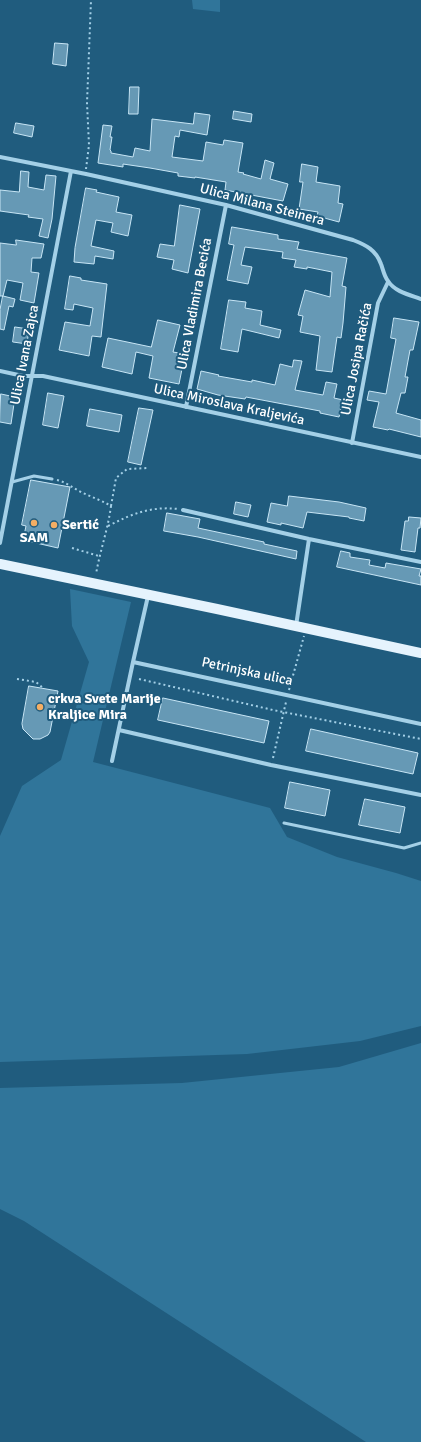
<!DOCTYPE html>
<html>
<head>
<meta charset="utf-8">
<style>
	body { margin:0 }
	canvas { display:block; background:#205c7e }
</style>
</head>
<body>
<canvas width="421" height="1442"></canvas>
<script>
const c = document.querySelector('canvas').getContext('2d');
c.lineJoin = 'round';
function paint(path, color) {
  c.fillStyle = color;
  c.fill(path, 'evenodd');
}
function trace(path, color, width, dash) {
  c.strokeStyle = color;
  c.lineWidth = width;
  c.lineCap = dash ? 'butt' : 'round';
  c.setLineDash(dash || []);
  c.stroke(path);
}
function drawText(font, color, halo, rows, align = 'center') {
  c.font = font + ' Signika,sans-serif';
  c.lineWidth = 4;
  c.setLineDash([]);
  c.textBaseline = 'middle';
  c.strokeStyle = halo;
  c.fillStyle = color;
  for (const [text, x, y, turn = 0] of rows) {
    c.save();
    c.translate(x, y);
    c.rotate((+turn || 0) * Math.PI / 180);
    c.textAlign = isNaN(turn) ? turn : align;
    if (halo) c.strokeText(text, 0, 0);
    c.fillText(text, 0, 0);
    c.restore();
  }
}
const green = new Path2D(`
	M 192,0 L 220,0 L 220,12 L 193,9 Z
	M 70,589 L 131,602 L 93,762 L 270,808 L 287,837 L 337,857 L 396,873 L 421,881 L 421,1026 L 360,1041 L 247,1054 L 0,1062 L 0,836 L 22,786 L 61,760 L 89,662 L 72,626 Z
	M 421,1043 L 421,1442 L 366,1442 L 24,1221 L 0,1209 L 0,1088 L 182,1083 L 339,1067 Z`);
const building = new Path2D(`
	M 55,43 L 68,44 L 66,66 L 53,64 Z
	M 130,87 L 139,87 L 138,114 L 129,114 Z
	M 234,111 L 252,114 L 251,122 L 233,119 Z
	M 195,113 L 210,115 L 207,135 L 180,130 L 179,137 L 175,136 L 172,157 L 203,161 L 206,142 L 223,145 L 224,140 L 243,143 L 238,172 L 244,173 L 243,174 L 261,179 L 265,160 L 274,163 L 270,179 L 288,184 L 283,201 L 225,190 L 226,182 L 195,177 L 195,178 L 178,176 L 178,173 L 150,168 L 123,164 L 123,167 L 98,163 L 103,125 L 112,126 L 110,137 L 112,137 L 110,150 L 111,151 L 111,153 L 133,157 L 135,148 L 150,151 L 152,119 L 193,124 Z
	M 16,123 L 34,126 L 32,137 L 14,133 Z
	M 302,164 L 318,167 L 316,182 L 340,186 L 338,203 L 343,204 L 339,222 L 317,216 L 318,212 L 299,209 L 303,182 L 300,182 Z
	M 21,171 L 29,172 L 28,187 L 44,190 L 46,175 L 56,176 L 52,219 L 48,238 L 39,236 L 43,219 L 28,217 L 29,215 L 0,211 L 0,190 L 19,192 Z
	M 86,188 L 97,190 L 96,192 L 119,197 L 116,212 L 132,215 L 128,236 L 111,232 L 113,223 L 96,220 L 91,246 L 114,251 L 113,259 L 95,256 L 94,264 L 74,262 L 75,248 Z
	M 180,205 L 200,209 L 188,273 L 172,269 L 174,260 L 157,257 L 160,244 L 174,246 Z
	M 232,227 L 278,235 L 278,239 L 299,242 L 297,249 L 347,258 L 342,286 L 346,287 L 343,323 L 341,338 L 337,337 L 332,372 L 316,370 L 320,336 L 300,332 L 303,316 L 298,315 L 305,290 L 330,297 L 332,272 L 307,267 L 307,269 L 294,267 L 296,260 L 282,258 L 283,252 L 245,247 L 241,265 L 252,267 L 248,284 L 227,280 L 234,245 L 229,244 Z
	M 16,240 L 44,244 L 41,258 L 32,258 L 31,272 L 39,273 L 34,303 L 20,300 L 23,283 L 7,280 L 3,296 L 0,296 L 0,243 L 16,245 Z
	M 70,276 L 81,278 L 81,280 L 107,284 L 101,337 L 92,336 L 89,356 L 59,350 L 65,322 L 90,326 L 93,308 L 74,304 L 73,310 L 65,309 Z
	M 3,296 L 15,299 L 13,307 L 9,306 L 4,330 L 0,329 L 0,310 Z
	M 229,300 L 246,302 L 245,308 L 262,311 L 260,325 L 281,330 L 279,338 L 242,329 L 238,352 L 221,349 Z
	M 394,318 L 419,322 L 413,350 L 410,350 L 405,377 L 408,377 L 405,393 L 401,393 L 396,413 L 421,420 L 421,437 L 389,429 L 388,430 L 373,427 L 379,402 L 367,400 L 369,391 L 386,394 L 396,339 L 391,338 Z
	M 158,320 L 180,325 L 173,352 L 185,354 L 179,384 L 149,378 L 153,356 L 136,352 L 132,374 L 102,367 L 108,338 L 151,347 Z
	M 15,327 L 29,329 L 27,344 L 13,342 Z
	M 294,360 L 302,361 L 295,390 L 323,395 L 326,382 L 337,384 L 334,398 L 343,400 L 339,417 L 320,413 L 320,411 L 246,397 L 245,399 L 218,395 L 197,389 L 201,371 L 219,375 L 218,376 L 252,382 L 252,380 L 275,385 L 280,364 L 292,367 Z
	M 48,393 L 64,396 L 58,428 L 43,425 Z
	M 1,394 L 15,397 L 11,424 L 0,422 Z
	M 139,408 L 153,410 L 141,465 L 128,462 Z
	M 90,409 L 122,415 L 119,432 L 87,426 Z
	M 31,480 L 70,487 L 58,548 L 23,540 L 26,526 L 22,525 Z
	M 289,496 L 339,502 L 366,508 L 364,521 L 349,518 L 349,517 L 307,512 L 303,528 L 281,523 L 281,525 L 267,522 L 271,503 L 287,506 Z
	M 236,502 L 251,505 L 248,517 L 234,514 Z
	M 167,513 L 200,519 L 198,528 L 264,542 L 264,544 L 297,551 L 296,559 L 198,537 L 164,531 Z
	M 409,517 L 421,518 L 420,528 L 418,528 L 415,552 L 401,550 L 405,521 L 408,521 Z
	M 341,551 L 350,553 L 350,557 L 370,560 L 369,565 L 385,568 L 386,563 L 421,569 L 419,576 L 421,576 L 421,585 L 337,567 Z
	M 29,686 L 58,691 L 50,732 L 48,735 L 40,739 L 33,739 L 23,729 L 22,724 Z
	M 163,698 L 269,721 L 264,743 L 158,720 Z
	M 311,729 L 418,753 L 413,774 L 306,751 Z
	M 290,782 L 330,790 L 325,816 L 285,808 Z
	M 365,799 L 405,807 L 400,833 L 359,825 Z`);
const path = new Path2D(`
	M 86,169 L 89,145 L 87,103 L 91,0
	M 57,480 C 66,482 73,488 81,492 C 91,497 101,500 111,506 C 108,529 100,551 96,574
	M 111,506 L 116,478 L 127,469 L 147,468
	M 108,526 C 132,514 150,506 178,509
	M 72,548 L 99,556
	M 17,679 L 36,682 L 43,688
	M 139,679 L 273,710 L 421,739
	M 289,690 L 304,636
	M 273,758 L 286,702`);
const service = new Path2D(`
	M 12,482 L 34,476 L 52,479
	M 284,823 L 404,848 L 421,843`);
const minor = new Path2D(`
	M 0,157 L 86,174 L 226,205 L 353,240 C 366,245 376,250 381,264 C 383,269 384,276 388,281 C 395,292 410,295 421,299
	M 0,371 L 23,376 L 43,376 L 421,457
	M 186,407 L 226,205
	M 352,443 L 378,303 L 388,282
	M 183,510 L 309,539 L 421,562
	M 0,543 L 71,171
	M 148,596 L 133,662 L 421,724
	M 296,626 L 309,539
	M 119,730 L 271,765 L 421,795
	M 112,761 L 133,662`);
const primary = new Path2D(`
	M 0,564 L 217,609 L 421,653`);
const markers = [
	[34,523,4,"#f4ae64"],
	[54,525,4,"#f4ae64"],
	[40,707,4,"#f4ae64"]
];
const streetNames = [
	["Ulica Milana Steinera",262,205,15],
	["Ulica Vladimira Becića",195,304,-79],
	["Ulica Ivana Zajca",25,355,-79],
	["Ulica Josipa Račića",357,359,-79],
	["Ulica Miroslava Kraljevića",229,405,12],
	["Petrinjska ulica",247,672,12]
];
const poiNames = [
	["Sertić",62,525],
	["SAM",34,538,"center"],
	["crkva Svete Marije",48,699],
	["Kraljice Mira",48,715]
];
paint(green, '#30759a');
paint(building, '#6699b5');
trace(building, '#c7e5f5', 1);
trace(path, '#a4d0e7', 2, [2, 3]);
trace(service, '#a4d0e7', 3);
trace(minor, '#a4d0e7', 4);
trace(primary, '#e5f3fd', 10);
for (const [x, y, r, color] of markers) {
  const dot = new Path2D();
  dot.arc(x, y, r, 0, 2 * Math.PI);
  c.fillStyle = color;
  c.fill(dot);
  trace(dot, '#205c7e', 1.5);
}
drawText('14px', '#fff', '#205c7e', streetNames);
drawText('bold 14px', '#fff', '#205c7e', poiNames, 'left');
</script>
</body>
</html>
